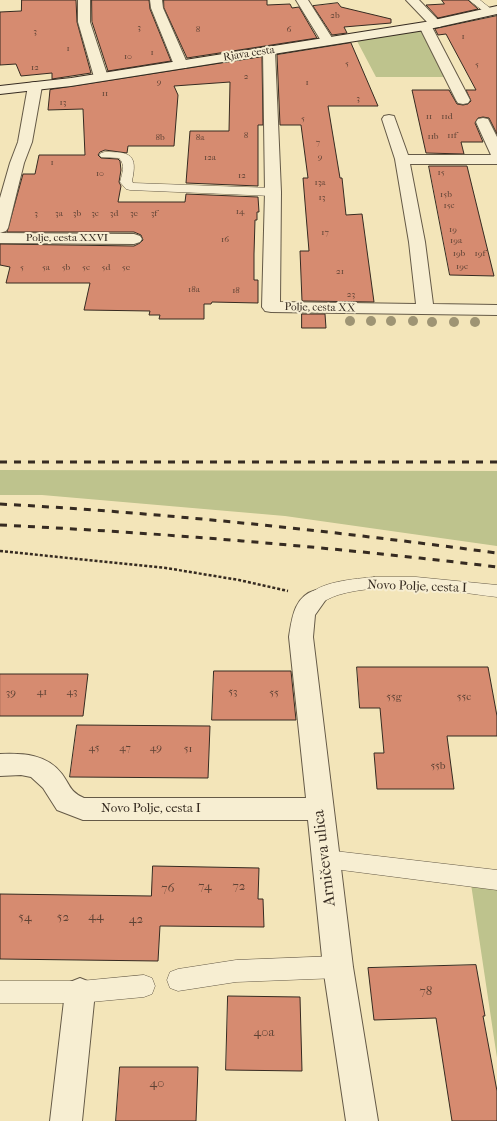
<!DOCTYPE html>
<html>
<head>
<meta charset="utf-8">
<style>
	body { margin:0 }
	canvas { display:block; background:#f3e5b9 }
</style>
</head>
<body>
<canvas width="497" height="1121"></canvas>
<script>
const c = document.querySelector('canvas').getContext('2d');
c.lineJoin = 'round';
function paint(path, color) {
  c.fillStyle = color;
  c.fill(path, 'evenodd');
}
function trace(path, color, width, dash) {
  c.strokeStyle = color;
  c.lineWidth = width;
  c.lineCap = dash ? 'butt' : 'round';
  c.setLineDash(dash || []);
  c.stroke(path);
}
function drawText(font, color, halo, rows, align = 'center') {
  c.font = font + ' "IM FELL French Canon",serif';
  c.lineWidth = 4;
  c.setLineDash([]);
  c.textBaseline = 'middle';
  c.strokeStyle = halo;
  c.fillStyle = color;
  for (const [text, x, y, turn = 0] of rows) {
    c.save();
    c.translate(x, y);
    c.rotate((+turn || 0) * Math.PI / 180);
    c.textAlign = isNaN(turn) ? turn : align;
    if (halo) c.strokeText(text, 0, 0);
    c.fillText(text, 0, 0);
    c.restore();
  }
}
const green = new Path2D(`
	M 421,30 L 447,77 L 376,77 L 357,41 Z
	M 0,470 L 497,471 L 497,546 L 285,516 L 42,495 L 0,495 Z
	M 471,884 L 497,887 L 497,1058 Z`);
const building = new Path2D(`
	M 22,0 L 76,0 L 77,22 L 91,73 L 52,79 L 52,73 L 21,76 L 16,64 L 0,65 L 0,12 L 21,11 Z
	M 92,0 L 149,0 L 150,9 L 171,61 L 108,71 L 92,22 Z
	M 164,0 L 267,0 L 267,5 L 290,4 L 292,8 L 299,7 L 317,38 L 187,58 L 164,8 Z
	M 442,0 L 468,0 L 478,9 L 438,18 L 426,5 L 444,4 Z
	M 338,3 L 341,7 L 391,19 L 391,23 L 344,27 L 347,33 L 332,35 L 313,6 Z
	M 497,16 L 497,134 L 489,118 L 483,117 L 478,118 L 475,123 L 483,142 L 461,142 L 464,154 L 426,153 L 412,90 L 449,90 L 457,104 L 463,105 L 468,104 L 471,101 L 466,90 L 476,90 L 446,34 L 438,35 L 435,29 Z
	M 351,43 L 378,106 L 328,106 L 340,178 L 342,178 L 346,215 L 362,214 L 374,302 L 302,301 L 300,251 L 309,251 L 303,178 L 308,178 L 301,125 L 280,125 L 277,55 Z
	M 262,57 L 263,125 L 258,125 L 258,186 L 186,183 L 190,131 L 229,131 L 230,82 L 174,86 L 178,95 L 174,146 L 128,146 L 127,153 L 105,150 L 100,152 L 98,155 L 101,158 L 118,159 L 120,161 L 121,170 L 119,182 L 121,186 L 118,202 L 185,202 L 186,194 L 258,197 L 259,212 L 257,212 L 257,220 L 255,220 L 254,254 L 254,280 L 258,280 L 258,303 L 212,302 L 211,304 L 204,304 L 204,319 L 159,319 L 160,315 L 149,315 L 150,311 L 84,310 L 90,283 L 6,283 L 10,267 L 0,265 L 0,244 L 134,246 L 140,243 L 143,240 L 141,235 L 134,232 L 7,232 L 23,174 L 35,174 L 39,155 L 85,155 L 83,109 L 48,110 L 50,90 Z
	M 429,166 L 467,166 L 494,276 L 450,275 Z
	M 302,314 L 325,314 L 326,328 L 302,328 Z
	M 357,667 L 488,667 L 497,716 L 497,736 L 447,736 L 454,789 L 377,789 L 374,753 L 384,753 L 380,708 L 360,708 Z
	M 214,671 L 291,671 L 296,720 L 212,720 Z
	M 0,674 L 88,674 L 83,716 L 0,716 Z
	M 77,725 L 210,726 L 208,778 L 70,777 Z
	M 153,866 L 259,868 L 258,899 L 263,899 L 264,927 L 160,926 L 158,961 L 0,959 L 0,894 L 151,896 Z
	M 476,965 L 485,1016 L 483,1016 L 497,1091 L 497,1121 L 452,1121 L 436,1018 L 374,1020 L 368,968 Z
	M 228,996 L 300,997 L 302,1071 L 226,1070 Z
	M 120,1067 L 198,1067 L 196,1121 L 116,1121 Z`);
const path = new Path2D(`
	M 0,551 L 166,568 L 239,580 L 288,591`);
const lane = new Path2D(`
	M 469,0 L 480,0 L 495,12 L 493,14 L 487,14 Z
	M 105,152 C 130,152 138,154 132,181 L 133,183 L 273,188 L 277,189 L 279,192 L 277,195 L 273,196 L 130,190 L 126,189 L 120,182 C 122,174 126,165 119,158 L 101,157 L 99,155 L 101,153 Z
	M 374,577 L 416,577 L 497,585 L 497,597 C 450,591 384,581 338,595 C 331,597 324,602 316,604 L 310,603 L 307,598 C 317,581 356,579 374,577 Z
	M 326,850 L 497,870 L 497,890 L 326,868 L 319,866 L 315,859 L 319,852 Z
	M 338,956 L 346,959 L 349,967 L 346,975 L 338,978 L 236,982 L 178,991 L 170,988 L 167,980 L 170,972 L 178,969 L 236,960 Z
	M 144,975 L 152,978 L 155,986 L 152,994 L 144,997 L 80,1003 L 0,1003 L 0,981 L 80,981 Z`);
const street = new Path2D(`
	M 78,0 L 90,0 L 90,22 L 108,77 L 106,80 L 96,80 L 94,77 L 78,22 Z
	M 150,0 L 162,0 L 163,8 L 188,65 L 186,68 L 176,68 L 174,65 L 151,8 Z
	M 296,0 L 308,0 L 334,41 L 333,44 L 323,44 Z
	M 406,0 L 419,0 L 442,24 L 440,27 L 432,27 L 470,100 L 468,103 L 463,104 L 458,103 L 456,100 L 419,26 L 421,23 L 428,23 Z
	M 269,47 L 274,48 L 275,51 L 281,192 L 280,302 L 416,304 L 409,242 L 395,159 L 382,119 L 384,116 L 389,115 L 394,116 L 408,155 L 491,155 L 476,122 L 478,119 L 483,118 L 488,119 L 497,137 L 497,164 L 410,164 L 425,242 L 433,304 L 497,305 L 497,315 L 271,312 L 265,311 L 262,307 L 265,192 L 263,51 L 264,48 Z
	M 35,82 L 40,83 L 42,86 L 32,142 L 24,163 L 8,228 L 6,231 L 0,233 L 0,198 L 10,163 L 18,142 L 28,86 L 30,83 Z
	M 0,233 L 134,234 L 140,236 L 142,239 L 140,242 L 134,244 L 0,243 Z
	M 316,590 L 324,592 L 327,598 L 315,615 L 313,637 L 353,967 L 378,1121 L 346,1121 L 323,967 L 308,820 L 83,820 L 57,810 L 43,788 L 31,777 L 21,775 L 0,776 L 0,754 C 23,753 47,754 62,774 C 70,785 70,792 84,798 L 306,798 L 289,637 C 292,618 294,596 316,590 Z
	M 80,978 L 90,982 L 95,992 L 82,1121 L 50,1121 L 65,992 L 70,982 Z`);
const secondary = new Path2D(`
	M 497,6 L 497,14 L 425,30 L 71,86 L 0,94 L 0,86 L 71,78 L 425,22 Z`);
const rail = new Path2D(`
	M 0,462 L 497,462
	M 0,504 C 166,513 332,531 497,553
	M 0,525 C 166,533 332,547 497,567`);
const trees = [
	[350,321],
	[371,321],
	[391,321],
	[413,321],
	[432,322],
	[454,322],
	[475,322]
];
const farNumbernames = [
	["2b",335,16],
	["3",139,28],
	["8",198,30],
	["6",289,30],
	["3",35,32],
	["1",463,37],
	["1",68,49],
	["1",152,53],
	["10",128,57],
	["5",347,64],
	["5",477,65],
	["12",35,68],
	["2",246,77],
	["9",159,82],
	["1",307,83],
	["11",105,94],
	["3",358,99],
	["13",63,103],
	["11",429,117],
	["11d",447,117],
	["5",303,119],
	["8",246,136],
	["11f",452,136],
	["11b",433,137],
	["8b",160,138],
	["8a",200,138],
	["7",318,143],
	["9",320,157],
	["12a",210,158],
	["1",52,163],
	["15",441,173],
	["10",100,174],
	["12",242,176],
	["13a",320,183],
	["15b",446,195],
	["13",322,198],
	["15c",449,206],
	["14",240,212],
	["3",36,214],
	["3a",59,214],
	["3b",77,214],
	["3c",95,214],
	["3d",114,214],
	["3e",134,214],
	["3f",154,214],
	["19",453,230],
	["17",325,233],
	["16",225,240],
	["19a",456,241],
	["19b",459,254],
	["19f",480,254],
	["19c",462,267],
	["5",22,268],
	["5a",46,268],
	["5b",66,268],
	["5c",86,268],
	["5d",106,268],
	["5e",126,268],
	["21",340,272],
	["18a",194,290],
	["18",236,291],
	["23",351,295]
];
const farStreetnames = [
	["Rjava cesta",249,54,-9],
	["Polje, cesta XXVI",67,238],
	["Polje, cesta XX",320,308,1]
];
const numberNames = [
	["41",42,692],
	["43",72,692],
	["53",233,692],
	["39",11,693],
	["55",274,693],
	["55g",394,697],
	["55c",464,697],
	["45",94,748],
	["47",125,748],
	["49",156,748],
	["51",188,749],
	["55b",438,766]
];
const streetNames = [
	["Novo Polje, cesta I",417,587,2],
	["Novo Polje, cesta I",151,809]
];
const nearNumbernames = [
	["74",205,887],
	["72",239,887],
	["76",168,889],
	["44",96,917],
	["54",25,918],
	["52",63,918],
	["42",136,920],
	["78",426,992],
	["40a",264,1033],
	["40",157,1084]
];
const nearStreetnames = [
	["Arničeva ulica",325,858,-97]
];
paint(green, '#bec38d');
paint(building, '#d68b70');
trace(building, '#362b21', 1);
trace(lane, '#655a47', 1);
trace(street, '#655a47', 2);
trace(secondary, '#362b21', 2);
trace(path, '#362b21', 2.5, [3, 2]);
paint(lane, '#f7eed2');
paint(street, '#f7eed2');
paint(secondary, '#f7eed2');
trace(rail, '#362b21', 3, [7, 7]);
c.fillStyle = '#9e9474';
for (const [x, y] of trees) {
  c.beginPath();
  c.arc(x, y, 5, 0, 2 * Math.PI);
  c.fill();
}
drawText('9px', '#5e4335', null, farNumbernames);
drawText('11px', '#362b21', '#f7eed2', farStreetnames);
drawText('11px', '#5e4335', null, numberNames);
drawText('13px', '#362b21', '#f7eed2', streetNames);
drawText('13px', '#5e4335', null, nearNumbernames);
drawText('16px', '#362b21', '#f7eed2', nearStreetnames);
</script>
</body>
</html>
